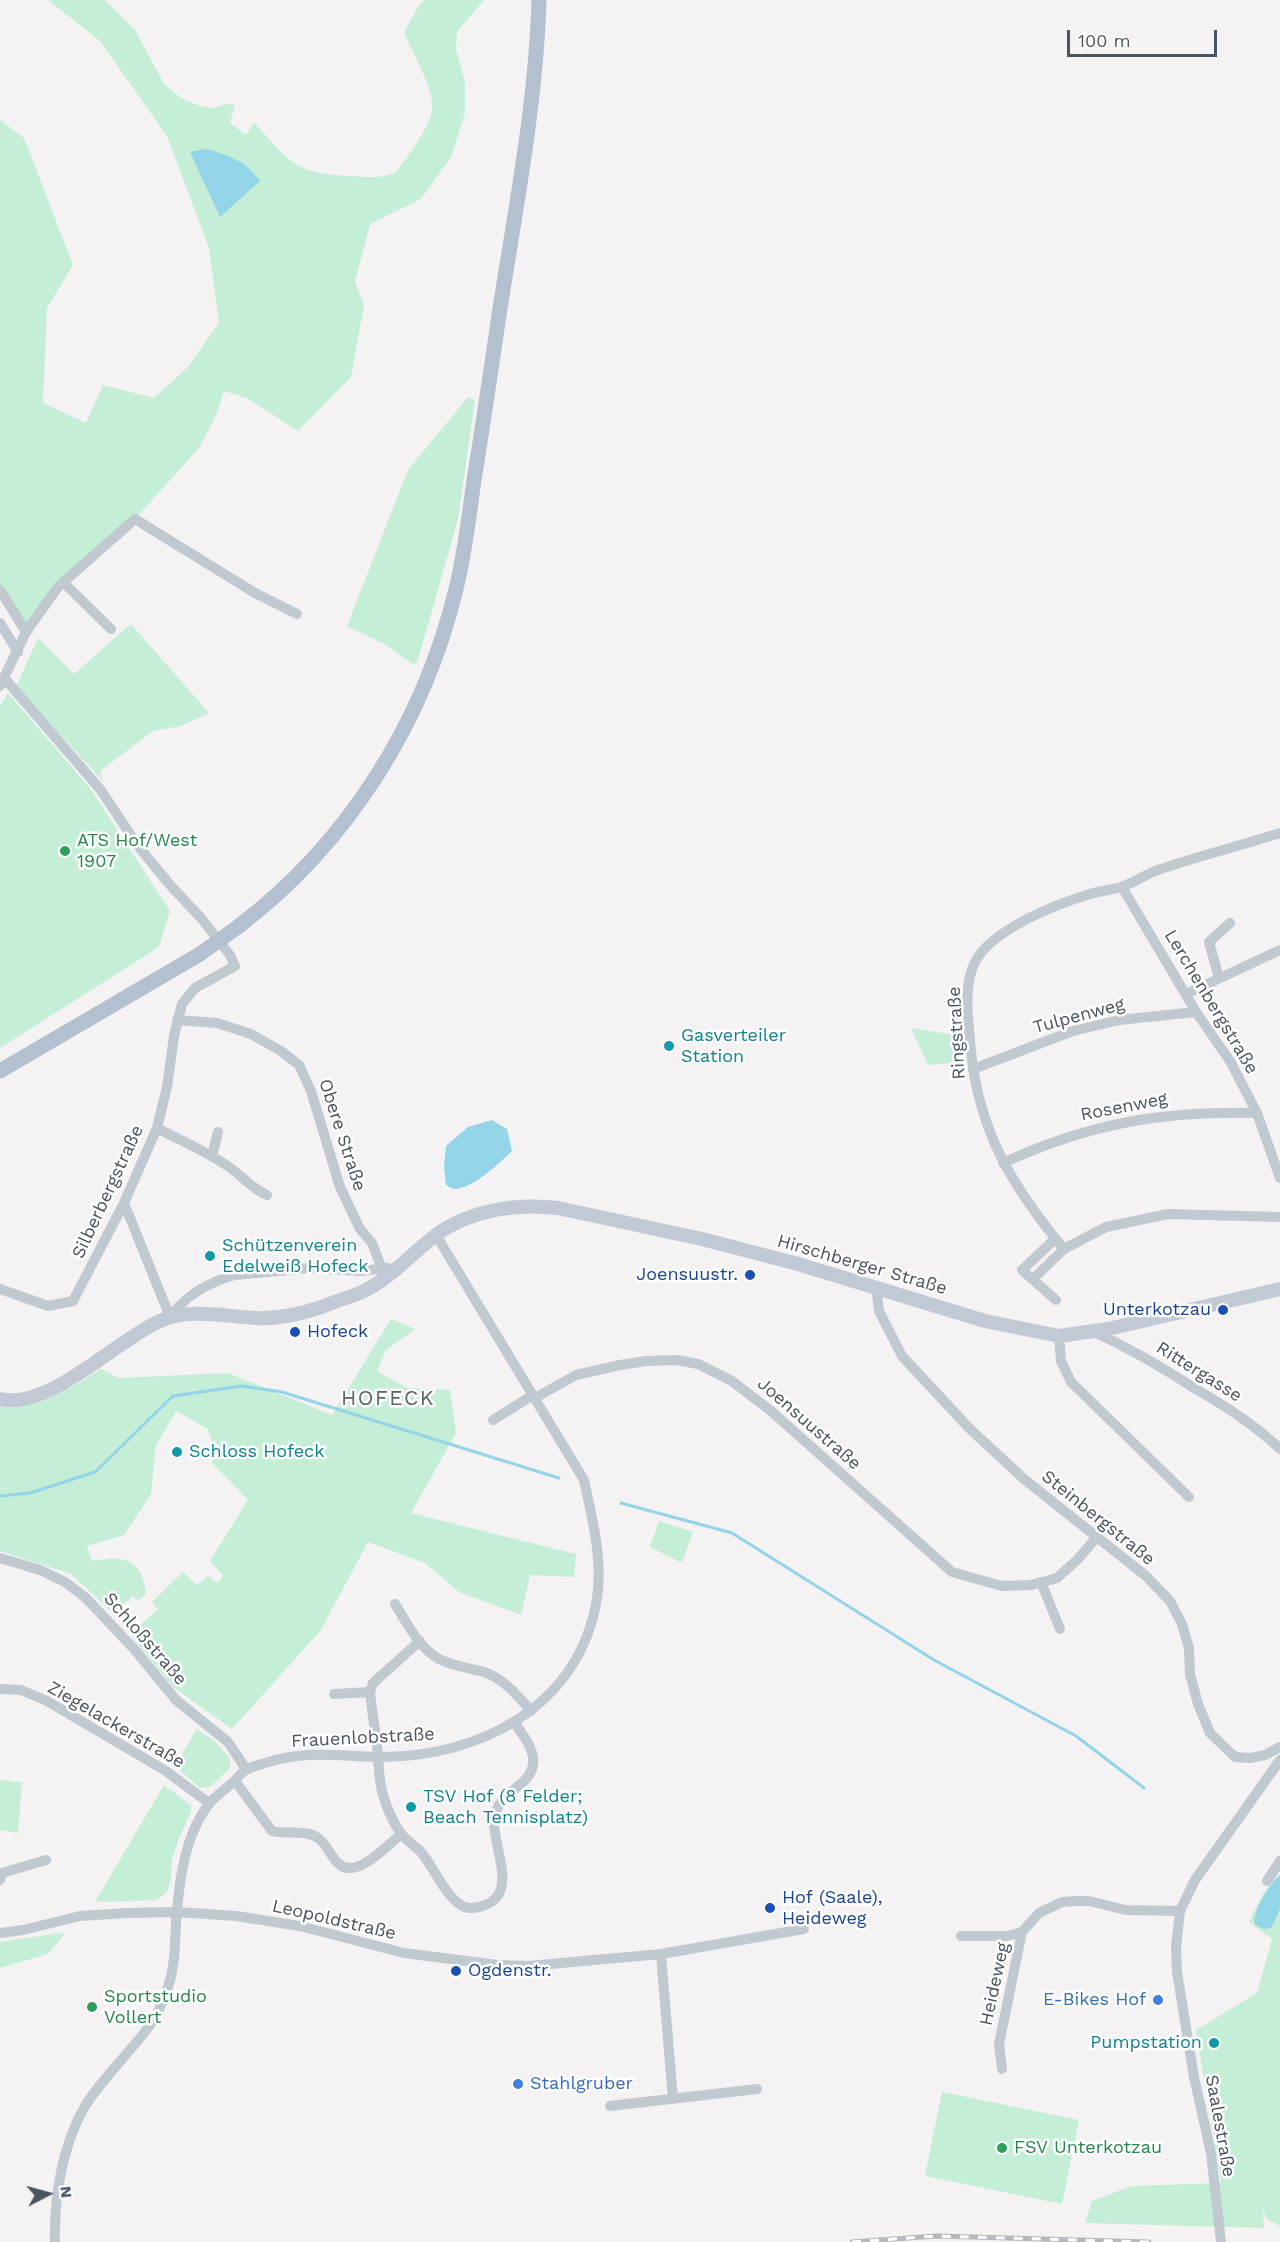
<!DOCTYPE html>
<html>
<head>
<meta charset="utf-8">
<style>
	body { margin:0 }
	#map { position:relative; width:1280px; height:2242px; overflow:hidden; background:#f4f2f2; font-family:"Work Sans",sans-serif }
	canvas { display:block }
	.north { position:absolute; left:18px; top:2164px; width:60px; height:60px; -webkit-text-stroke:4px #fff; paint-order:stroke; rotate:84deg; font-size:16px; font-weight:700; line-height:24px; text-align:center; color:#4a545f }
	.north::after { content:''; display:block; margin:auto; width:21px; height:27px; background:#4a545f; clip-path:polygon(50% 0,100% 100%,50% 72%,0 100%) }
	.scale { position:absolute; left:1067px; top:30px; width:150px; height:27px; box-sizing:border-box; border:3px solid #4a545f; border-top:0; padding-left:8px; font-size:18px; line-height:21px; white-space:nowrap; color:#4a545f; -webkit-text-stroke:4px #fff; paint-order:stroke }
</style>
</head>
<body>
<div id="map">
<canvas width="1280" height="2242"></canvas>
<div class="north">N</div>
<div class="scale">100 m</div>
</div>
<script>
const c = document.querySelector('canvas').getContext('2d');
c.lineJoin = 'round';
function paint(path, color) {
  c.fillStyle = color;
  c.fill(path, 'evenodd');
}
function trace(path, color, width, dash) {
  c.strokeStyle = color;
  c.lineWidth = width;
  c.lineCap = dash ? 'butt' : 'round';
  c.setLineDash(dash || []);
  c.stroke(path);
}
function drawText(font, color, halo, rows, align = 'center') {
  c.font = font + ' "Work Sans",sans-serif';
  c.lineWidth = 5;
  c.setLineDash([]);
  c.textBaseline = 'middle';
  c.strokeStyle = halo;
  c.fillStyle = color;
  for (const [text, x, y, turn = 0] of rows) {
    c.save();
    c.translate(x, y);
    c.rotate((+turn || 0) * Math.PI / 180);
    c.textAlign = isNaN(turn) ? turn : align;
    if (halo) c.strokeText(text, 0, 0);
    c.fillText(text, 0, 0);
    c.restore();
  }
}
const green = new Path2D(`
	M 48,0 L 105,0 L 135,30 L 164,84 L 181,98 L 200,106 L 216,108 L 225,104 L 235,105 L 230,123 L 246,135 L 254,122 C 289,161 293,173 349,176 C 366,177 379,179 395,173 C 407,158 431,126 432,108 C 434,88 412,52 404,33 L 419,5 L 425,0 L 484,0 L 457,32 L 456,49 L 465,83 L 465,113 L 451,157 L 421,199 L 370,224 L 355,282 L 364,305 L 351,377 L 298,431 L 247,398 L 224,391 L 216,415 L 199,448 L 135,519 L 63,582 L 26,632 L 0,590 L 0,120 L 24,138 L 73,265 L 47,308 L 43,403 L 86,423 L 103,385 L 154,398 L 187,368 L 219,323 L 209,248 L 167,136 L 100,41 Z
	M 468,397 L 475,400 L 458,519 L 418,660 L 414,665 L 386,645 L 347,626 L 408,470 Z
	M 131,624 L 209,713 L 181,726 L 153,731 L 100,771 L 103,781 L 16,687 L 38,638 L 74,674 Z
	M 8,693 L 92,791 L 170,911 L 159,947 L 0,1048 L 0,706 Z
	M 911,1028 L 955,1035 L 956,1063 L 928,1065 Z
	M 391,1319 L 415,1329 L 385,1351 L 377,1371 L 407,1388 L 450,1390 L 456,1433 L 411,1513 L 576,1554 L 574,1577 L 530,1575 L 521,1615 L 459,1592 L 425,1563 L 368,1542 L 321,1630 L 232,1729 L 173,1687 L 132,1637 L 136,1629 L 158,1609 L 152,1602 L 183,1572 L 197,1585 L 208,1576 L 218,1583 L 223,1576 L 210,1561 L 248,1500 L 212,1463 L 213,1445 L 208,1429 L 176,1411 L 156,1445 L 151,1494 L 124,1535 L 87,1546 L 92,1561 C 123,1555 142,1558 146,1594 L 138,1601 L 133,1596 L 118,1609 L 115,1615 L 71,1574 L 0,1551 L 0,1407 C 38,1411 70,1388 101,1369 L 119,1378 L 228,1373 L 332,1415 Z
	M 659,1521 L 693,1532 L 682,1563 L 650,1547 Z
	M 197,1729 L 216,1742 L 230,1759 L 230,1768 L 210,1787 L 200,1788 L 175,1766 Z
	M 0,1780 L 22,1782 L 18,1833 L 0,1830 Z
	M 164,1785 L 191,1805 L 191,1812 L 179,1838 L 172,1860 L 171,1879 L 167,1892 L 156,1900 L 95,1902 Z
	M 1280,1872 L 1277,1878 L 1266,1929 L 1272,1927 L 1280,1909 L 1280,2226 L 1266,2218 L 1263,2207 L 1264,2228 L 1085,2223 L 1092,2201 L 1132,2186 L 1221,2183 L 1196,2030 L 1257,1993 L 1272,1939 L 1249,1922 L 1263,1894 Z
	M 66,1932 L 48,1954 L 0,1968 L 0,1942 Z
	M 942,2092 L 1079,2120 L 1062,2204 L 925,2176 Z`);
const water = new Path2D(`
	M 207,149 C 230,156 246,161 260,181 L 220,217 L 190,152 Z
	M 492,1120 L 507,1129 L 512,1151 C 501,1162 472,1189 455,1189 C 452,1189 449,1186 446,1185 L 444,1166 L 446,1146 L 468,1127 Z
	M 1280,1875 L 1280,1909 L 1272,1927 C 1265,1930 1261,1929 1255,1924 C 1252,1911 1270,1884 1280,1875 Z`);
const stream = new Path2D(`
	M 0,1496 L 30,1493 L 95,1472 L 173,1396 L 242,1386 L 282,1392 L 559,1478
	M 621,1503 L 732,1533 L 934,1660 L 1076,1736 L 1144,1788`);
const minor = new Path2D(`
	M 63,582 L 111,629
	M 0,590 L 26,632
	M 0,623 L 18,652
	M 0,686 L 26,632 L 58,587 L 135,519 L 255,593 L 297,614
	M 1122,887 L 1196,1012 L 1230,1061 L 1257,1113 L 1280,1178
	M 1219,978 L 1209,942 L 1230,923
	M 1186,994 L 1280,950
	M 177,1020 L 217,1023 L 251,1034 L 281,1051 L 299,1065 L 311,1091 L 340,1187 L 360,1229 L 372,1243 L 382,1269
	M 973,1069 L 1073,1031 L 1119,1020 L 1196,1012
	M 157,1128 C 181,1141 206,1151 229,1167 C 244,1177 249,1187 267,1195
	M 212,1156 L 218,1132
	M 1003,1163 C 1090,1123 1162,1111 1257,1113
	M 124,1203 L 170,1317
	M 1055,1239 L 1022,1270 L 1056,1300
	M 1064,1249 C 1013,1188 979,1132 971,1051 C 969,1023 962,988 975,962 C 992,929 1057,904 1090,894 C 1100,891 1111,890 1121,887 C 1134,883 1146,874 1158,870 C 1198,856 1240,846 1280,833
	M 1033,1279 L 1064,1249 L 1106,1227 L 1168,1214 L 1280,1217
	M 876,1287 L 879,1311 L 902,1356 L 969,1428 L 1024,1479 L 1146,1576 L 1170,1601 L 1182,1624 L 1189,1648 L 1190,1674 L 1198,1704 L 1210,1733 L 1235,1757 L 1250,1758 L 1265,1755 L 1280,1747
	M 0,1289 L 48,1306 L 73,1301 L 124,1203 L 157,1128 L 167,1087 L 174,1036 L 182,1004 L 195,988 L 235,966 L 230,955 L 201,918 L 171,886 L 138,846 L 100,789 L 5,679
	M 170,1317 C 186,1295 209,1282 235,1275 L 309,1268 L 360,1271 L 388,1268
	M 1094,1332 C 1129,1348 1162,1367 1194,1388 C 1225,1406 1254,1424 1280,1449
	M 1059,1336 L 1061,1361 L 1071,1382 L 1189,1497
	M 535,1398 L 576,1375 L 620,1365 L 646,1361 L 677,1360 L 698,1364 L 732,1381 L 771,1411 L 952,1572 L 1002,1586 L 1031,1585 L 1057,1578 L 1078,1559 L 1096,1538
	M 493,1420 L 533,1395
	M 0,1558 L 40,1570 L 65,1582 L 86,1598 L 135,1650 L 176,1700 L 228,1742 L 246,1769
	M 1041,1582 L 1060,1629
	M 395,1604 C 407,1623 419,1648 439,1659 C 453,1666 469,1668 484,1672 C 503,1678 518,1696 531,1711
	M 420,1641 L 373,1683 L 370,1692 C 372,1713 376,1734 378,1755 C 379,1768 379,1782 383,1795 C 387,1808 392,1821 400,1832 C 405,1840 414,1845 420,1851 C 433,1865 447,1901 465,1907 C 474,1910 489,1905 495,1899 C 515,1879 487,1834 496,1811 C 500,1800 509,1794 517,1787 C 546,1766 531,1746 514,1722
	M 0,1689 L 21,1690 L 47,1701 L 166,1771 L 209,1803
	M 334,1694 L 370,1692
	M 235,1781 L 272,1831 C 286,1835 306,1829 318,1838 C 328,1845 330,1857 339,1864 C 356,1880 388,1845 401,1834
	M 0,1880 L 2,1873 L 46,1860
	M 1267,1881 L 1280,1861
	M 0,1933 L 23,1930 L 80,1916 L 127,1913 L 177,1912 L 236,1916 L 300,1926 L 404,1953 L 498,1965 L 528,1966 L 661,1954 L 804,1929
	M 961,1936 L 1007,1936 L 1022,1932
	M 661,1954 L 673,2099
	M 1002,2069 L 999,2044 L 1022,1932 L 1039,1913 L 1062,1902 L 1075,1901 L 1089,1901 L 1126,1910 L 1180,1911
	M 610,2106 L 757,2089
	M 55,2242 C 54,2197 62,2146 85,2106 C 104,2076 132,2051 153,2021 C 159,2012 164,1998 168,1987 C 175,1967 175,1943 176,1922 C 179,1883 184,1836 209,1804 C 215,1796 226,1789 233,1782 C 237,1779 240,1774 244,1771 C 250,1767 258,1765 265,1763 C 306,1750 335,1756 377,1757 C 480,1758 580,1706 597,1598 C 603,1559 592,1518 584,1480 L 436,1235
	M 1221,2242 L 1211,2153 L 1194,2077 L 1177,1972 L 1176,1947 L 1180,1911 L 1195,1880 L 1280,1760`);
const secondary = new Path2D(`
	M 0,1399 C 49,1411 116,1340 160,1321 C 189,1308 224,1316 255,1318 C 276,1319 301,1314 322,1307 C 335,1301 351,1297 364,1291 C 392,1277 412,1253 436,1235 C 470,1210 517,1203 558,1208 L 702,1239 L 798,1264 L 985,1321 L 1059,1336 L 1108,1329 L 1280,1289`);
const primary = new Path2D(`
	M 239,926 C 348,843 424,722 456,589 C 465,553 469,516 474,480 C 483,425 491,370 499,315 C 515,211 536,105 539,0
	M 0,1071 L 200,954`);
const rail = new Path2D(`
	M 852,2242 L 936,2236 L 1149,2242`);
const primaryBridge = new Path2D(`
	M 200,954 L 239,926`);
const markers = [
	[65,851,6,"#2e9e5b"],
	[669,1046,6,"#0f9aa8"],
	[210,1256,6,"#0f9aa8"],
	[750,1275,6,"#1a4fb4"],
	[1223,1310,6,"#1a4fb4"],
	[295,1332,6,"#1a4fb4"],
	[177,1452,6,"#0f9aa8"],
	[411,1807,6,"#0f9aa8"],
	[770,1908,6,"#1a4fb4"],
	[456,1971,6,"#1a4fb4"],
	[1158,2000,6,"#3f7fe0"],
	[92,2007,6,"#2e9e5b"],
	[1214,2043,6,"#0f9aa8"],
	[518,2084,6,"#3f7fe0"],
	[1002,2148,6,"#2e9e5b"]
];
const leisureNames = [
	["ATS Hof/West",77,841],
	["1907",77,862],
	["Sportstudio",104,1997],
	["Vollert",104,2018],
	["FSV Unterkotzau",1014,2148]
];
const streetNames = [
	["Lerchenbergstraße",1211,1002,59],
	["Tulpenweg",1079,1016,-15],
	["Ringstraße",957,1033,-93],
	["Rosenweg",1124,1107,-11],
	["Obere Straße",342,1135,72],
	["Silberbergstraße",108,1192,-65],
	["Hirschberger Straße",862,1265,16],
	["Rittergasse",1199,1372,32],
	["Joensuustraße",809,1424,41],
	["Steinbergstraße",1098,1518,39],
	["Schloßstraße",145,1639,49],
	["Ziegelackerstraße",116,1725,30],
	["Frauenlobstraße",363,1738,-3],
	["Leopoldstraße",334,1920,13],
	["Heideweg",995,1984,-78],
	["Saalestraße",1220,2126,80]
];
const cultureNames = [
	["Gasverteiler",681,1036],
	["Station",681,1057],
	["Schützenverein",222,1246],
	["Edelweiß Hofeck",222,1267],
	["Schloss Hofeck",189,1452],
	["TSV Hof (8 Felder;",423,1797],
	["Beach Tennisplatz)",423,1818],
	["Pumpstation",1202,2043,"right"]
];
const transitNames = [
	["Joensuustr.",738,1275,"right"],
	["Unterkotzau",1211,1310,"right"],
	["Hofeck",307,1332],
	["Hof (Saale),",782,1898],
	["Heideweg",782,1919],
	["Ogdenstr.",468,1971]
];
const shopNames = [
	["E-Bikes Hof",1146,2000],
	["Stahlgruber",530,2084,"left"]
];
const quarterNames = [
	["HOFECK",388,1399]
];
paint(green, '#c4eed6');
paint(water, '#93d4e9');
trace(stream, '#93d4e9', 3);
trace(minor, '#c0c8d0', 10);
trace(secondary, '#c1c9d4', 14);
trace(primary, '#b3c0cf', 15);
trace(rail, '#b4b7bc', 5);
trace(rail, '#fff', 3, [9]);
trace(primaryBridge, '#b3c0cf', 15);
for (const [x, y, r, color] of markers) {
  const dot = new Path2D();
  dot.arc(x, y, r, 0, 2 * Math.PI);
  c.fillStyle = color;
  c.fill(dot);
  trace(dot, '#fff', 2);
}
drawText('18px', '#27864d', '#fff', leisureNames, 'left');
drawText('18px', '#4a545f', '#fff', streetNames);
drawText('18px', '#0d838f', '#fff', cultureNames, 'left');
drawText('18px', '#164399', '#fff', transitNames, 'left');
drawText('18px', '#366cbe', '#fff', shopNames, 'right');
c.letterSpacing = '1.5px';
drawText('21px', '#5e6266', '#fff', quarterNames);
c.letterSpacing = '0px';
</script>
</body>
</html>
